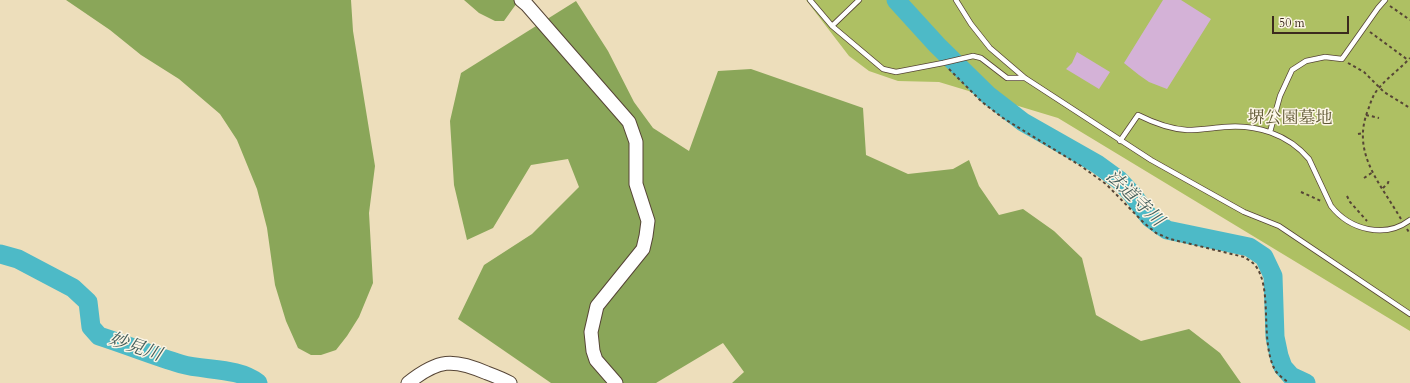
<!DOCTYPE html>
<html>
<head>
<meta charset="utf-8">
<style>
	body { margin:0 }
	#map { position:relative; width:1410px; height:383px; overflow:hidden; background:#eddebb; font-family:Cardo,serif }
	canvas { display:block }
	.scale { position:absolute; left:1272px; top:16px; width:77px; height:18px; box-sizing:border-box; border:2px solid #3b2a1e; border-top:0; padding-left:5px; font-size:12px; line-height:14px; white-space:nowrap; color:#3b2a1e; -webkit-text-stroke:3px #fcf5e5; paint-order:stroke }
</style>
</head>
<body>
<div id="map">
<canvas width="1410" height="383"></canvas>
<div class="scale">50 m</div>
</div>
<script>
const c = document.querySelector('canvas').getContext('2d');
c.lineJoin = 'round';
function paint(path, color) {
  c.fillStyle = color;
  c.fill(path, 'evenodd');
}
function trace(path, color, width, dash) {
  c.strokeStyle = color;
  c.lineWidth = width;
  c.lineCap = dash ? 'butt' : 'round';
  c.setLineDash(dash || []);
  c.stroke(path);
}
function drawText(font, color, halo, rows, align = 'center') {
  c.font = font + ' Cardo,"Noto Serif JP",serif';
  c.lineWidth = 3;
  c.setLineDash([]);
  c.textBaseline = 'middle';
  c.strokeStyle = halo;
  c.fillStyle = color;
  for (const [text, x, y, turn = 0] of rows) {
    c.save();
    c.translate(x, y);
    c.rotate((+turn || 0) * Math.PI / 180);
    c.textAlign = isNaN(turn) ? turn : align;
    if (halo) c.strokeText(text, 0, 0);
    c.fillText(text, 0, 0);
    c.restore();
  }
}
const green = new Path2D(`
	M 806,0 L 1410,0 L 1410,331 L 1058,118 L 939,82 L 898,81 L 869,71 L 849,56 Z`);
const forest = new Path2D(`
	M 66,0 L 351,0 L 353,31 L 375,166 L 369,213 L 373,283 L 359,317 L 347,336 L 336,350 L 321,355 L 311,355 L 298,348 L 286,321 L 275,285 L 267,228 L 257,189 L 237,140 L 220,114 L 179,79 L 141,55 L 110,30 Z
	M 464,0 L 519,0 L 504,21 L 495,21 L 479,13 Z
	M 576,1 L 608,51 L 634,102 L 653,128 L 689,151 L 718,71 L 751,69 L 863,108 L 866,155 L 908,174 L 953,169 L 969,160 L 979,186 L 999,215 L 1023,209 L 1054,231 L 1082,258 L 1096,315 L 1141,341 L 1189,329 L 1220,353 L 1241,383 L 732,383 L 744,372 L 723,343 L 656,383 L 551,383 L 458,319 L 484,265 L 532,234 L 579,187 L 568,159 L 531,165 L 493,228 L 467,240 L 454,185 L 450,121 L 461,73 Z`);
const river = new Path2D(`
	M 896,0 L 937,45 L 988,95 L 1023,122 L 1097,164 L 1119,180 L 1132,194 L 1150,218 L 1167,230 L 1249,247 L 1264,257 L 1273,276 L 1275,337 L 1279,356 L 1283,367 L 1291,376 L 1306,383
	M 0,254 L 18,259 L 73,288 L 88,302 L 91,327 L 99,336 C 127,345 154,356 181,364 C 205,371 238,367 258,383`);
const building = new Path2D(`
	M 1163,0 L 1181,0 L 1211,19 L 1167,89 L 1149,82 L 1139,75 L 1124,63 Z
	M 1077,52 L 1110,72 L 1099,89 L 1066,69 L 1072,63 Z`);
const path = new Path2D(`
	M 1390,6 L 1410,20
	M 1370,32 L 1408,60
	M 1348,63 L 1364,72 L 1384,92 L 1410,108
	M 949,69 L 982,102 L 1003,118 L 1081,166 L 1106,184 L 1144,223 L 1156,233 L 1170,239 L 1244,257 C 1247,259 1251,261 1254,264 C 1274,286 1259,340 1275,370 C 1278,375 1284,379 1289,383
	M 1366,115 L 1379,118
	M 1358,134 L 1363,133
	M 1364,178 L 1373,172
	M 1383,188 L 1388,183 L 1389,179
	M 1301,192 L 1321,201
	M 1347,196 L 1350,202 L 1367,221
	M 1401,219 C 1380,183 1351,153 1368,110 C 1371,102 1373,94 1379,88 C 1388,77 1400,69 1410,58
	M 1407,229 L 1410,234`);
const lane = new Path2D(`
	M 810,0 L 832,26 L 883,69 L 896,72 L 943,63 L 973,56 L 981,58 L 1007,78 L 1025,78
	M 956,0 L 971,24 L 990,48 L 1025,78 L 1151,160 L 1244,212 L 1279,226 L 1410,314
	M 832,26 L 859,0
	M 1270,132 L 1280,96 L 1292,70 L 1306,61 L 1325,57 L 1342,59 L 1378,8 L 1385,0
	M 1120,141 L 1138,115 C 1154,123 1170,129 1187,130 C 1200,130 1212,128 1224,127 C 1256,124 1288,134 1309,159 L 1331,206 C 1350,230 1385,239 1410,220`);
const secondary = new Path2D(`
	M 521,0 L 527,5 L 629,122 L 636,142 L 636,184 L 648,221 L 646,236 L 643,249 L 597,306 L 591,332 L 593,351 L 596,360 L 616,383
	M 408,383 C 438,359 453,358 487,373 C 495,376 503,379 510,383`);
const parkNames = [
	["堺公園墓地",1290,119]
];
const waterNames = [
	["法道寺川",1134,199,44],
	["妙見川",135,348,19]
];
paint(green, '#aec063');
paint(forest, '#8aa659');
trace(river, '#4dbac7', 19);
paint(building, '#d4b2d7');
trace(lane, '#564536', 6);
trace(secondary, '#564536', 15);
trace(path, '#564536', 2, [3, 3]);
trace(lane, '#fff', 4.5);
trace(secondary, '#fff', 13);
drawText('17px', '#5e5733', '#fcf5e5', parkNames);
drawText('italic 18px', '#415c59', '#fcf5e5', waterNames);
</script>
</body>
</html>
